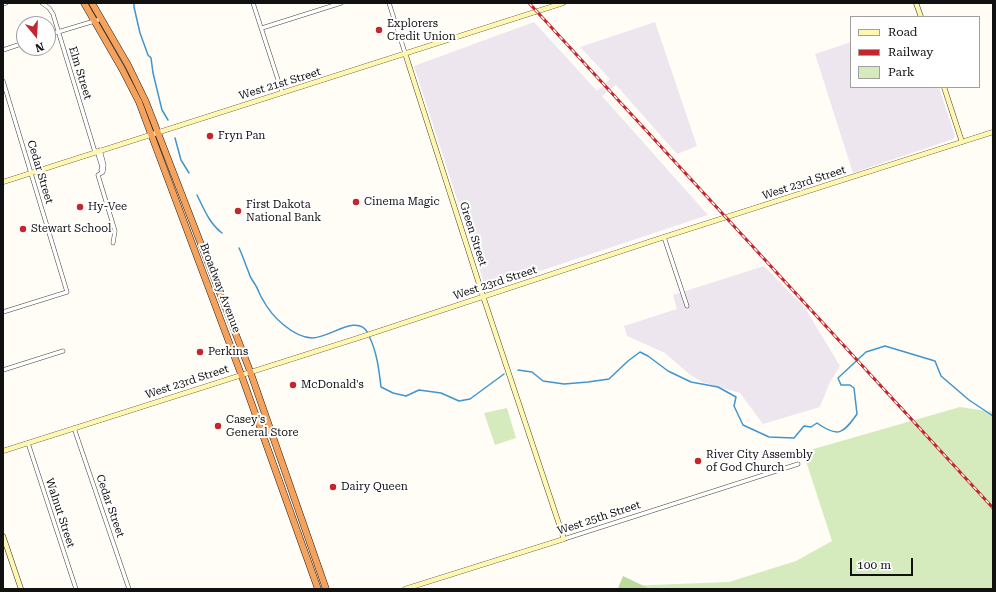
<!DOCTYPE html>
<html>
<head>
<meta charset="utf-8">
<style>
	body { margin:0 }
	#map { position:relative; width:996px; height:592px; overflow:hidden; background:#fffdf5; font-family:"Roboto Serif",serif }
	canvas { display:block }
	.frame { position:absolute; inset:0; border:4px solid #111; pointer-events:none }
	.legend { position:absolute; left:850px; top:16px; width:130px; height:72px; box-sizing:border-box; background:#fff; border:1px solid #a0a0a0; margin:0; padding:5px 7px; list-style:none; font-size:12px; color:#111 }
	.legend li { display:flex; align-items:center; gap:8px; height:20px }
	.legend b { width:20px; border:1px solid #a0a0a0 }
	.north { position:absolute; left:16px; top:16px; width:40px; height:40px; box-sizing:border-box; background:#fff; border:1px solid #a0a0a0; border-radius:50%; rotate:162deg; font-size:11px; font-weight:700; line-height:16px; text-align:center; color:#111 }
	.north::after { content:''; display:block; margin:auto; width:14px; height:18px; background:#c4262e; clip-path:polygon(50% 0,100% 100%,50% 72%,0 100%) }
	.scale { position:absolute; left:850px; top:558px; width:63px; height:18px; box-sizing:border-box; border:2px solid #111; border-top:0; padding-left:5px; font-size:12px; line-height:14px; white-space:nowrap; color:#111; -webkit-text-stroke:3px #fff; paint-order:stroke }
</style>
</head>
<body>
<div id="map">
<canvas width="996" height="592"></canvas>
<div class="frame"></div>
<ul class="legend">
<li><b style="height:5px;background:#fff6b0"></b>Road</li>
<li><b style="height:5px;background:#c4262e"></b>Railway</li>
<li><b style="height:11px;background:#d5ebbd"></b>Park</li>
</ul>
<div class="north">N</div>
<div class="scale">100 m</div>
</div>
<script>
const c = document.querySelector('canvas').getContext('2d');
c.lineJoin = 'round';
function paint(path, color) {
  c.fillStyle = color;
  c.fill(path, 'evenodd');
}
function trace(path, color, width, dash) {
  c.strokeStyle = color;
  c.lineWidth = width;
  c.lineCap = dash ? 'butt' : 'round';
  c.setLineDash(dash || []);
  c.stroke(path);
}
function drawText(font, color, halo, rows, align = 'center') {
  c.font = font + ' "Roboto Serif",serif';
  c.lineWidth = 4;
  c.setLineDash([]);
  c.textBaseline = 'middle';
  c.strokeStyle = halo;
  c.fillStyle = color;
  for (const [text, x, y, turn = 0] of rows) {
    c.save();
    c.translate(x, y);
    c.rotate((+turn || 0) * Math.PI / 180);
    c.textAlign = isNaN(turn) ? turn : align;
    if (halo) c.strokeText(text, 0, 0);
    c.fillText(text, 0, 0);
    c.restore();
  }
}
const industrial = new Path2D(`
	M 534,22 L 597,91 L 610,79 L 580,47 L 655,22 L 697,146 L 677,154 L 616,85 L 602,96 L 708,215 L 486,289 L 414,66 Z
	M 851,42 L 851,87 L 939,87 L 954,133 L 955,137 L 953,139 L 853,173 L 815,54 Z
	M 764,266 L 805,308 L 840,366 L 829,384 L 820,407 L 763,424 L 740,393 L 702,382 L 689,374 L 665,353 L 627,336 L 624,326 L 677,309 L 673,295 Z`);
const green = new Path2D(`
	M 960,407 L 993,412 L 993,589 L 627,589 L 626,586 L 729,582 L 796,561 L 832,541 L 803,452 Z
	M 507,408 L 516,438 L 495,445 L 484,413 Z`);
const forest = new Path2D(`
	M 623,576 L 650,589 L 621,589 L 618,588 Z`);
const stream = new Path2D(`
	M 134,3 L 134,7 L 140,33 L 148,55 L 151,58 L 153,73 L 162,110 L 168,120
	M 175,138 L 181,160 L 189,173
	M 197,195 C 204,209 209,223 222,233
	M 239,248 C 243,256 245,264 249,273 C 250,278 254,282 256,286 C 259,291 260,296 263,300 C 272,317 293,337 312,338 C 330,338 357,313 368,333
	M 369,336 C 377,352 379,370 381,387 L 393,393 L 406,396 L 419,390 L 441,393 L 459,401 L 470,399 L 504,374
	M 518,370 L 532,372 L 543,381 L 564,384 L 588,382 L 609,379 L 628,361 L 640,352 L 648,356 L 668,371 L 691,382 L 718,387 L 736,397 L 734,406 L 743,425 L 769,437 L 794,438 L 804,426 L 811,427 L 817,423 C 838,438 843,434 857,414 L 854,388 L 850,385 L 841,385 L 838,378 L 866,352 L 885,346 L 935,361 L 941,376 L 969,400 L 993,416`);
const street = new Path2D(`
	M 42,3 L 49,8 L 53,14 L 95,152
	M 253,3 L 282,92
	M 389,3 L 405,53
	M 3,4 L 6,3
	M 262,28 L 341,3
	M 48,35 L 101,19
	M 3,50 L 24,43
	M 3,81 L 67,292 L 3,312
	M 100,150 L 104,165 L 103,172 L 98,175 L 115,231 L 113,243
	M 97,151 L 102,167 L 101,170
	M 664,237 L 687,306
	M 3,370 L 63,351
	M 74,428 L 129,589
	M 28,443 L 76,589
	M 564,539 L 798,464`);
const secondary = new Path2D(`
	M 916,3 L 921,17
	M 944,87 L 962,142
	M 3,182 L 563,3
	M 3,451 L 361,337 L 664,237 L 993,132
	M 3,536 L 21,589
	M 405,589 L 564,539 L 483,296 L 405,53`);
const highway = new Path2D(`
	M 84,3 L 122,69 L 139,102 L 241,374 L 318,589
	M 92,3 L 128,65 L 146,102 L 250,371 L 326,589`);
const rail = new Path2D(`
	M 529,3 L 993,508`);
const markers = [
	[379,30,4,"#c4262e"],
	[210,136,4,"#c4262e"],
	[356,202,4,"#c4262e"],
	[80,207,4,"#c4262e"],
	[238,211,4,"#c4262e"],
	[23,229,4,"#c4262e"],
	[200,352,4,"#c4262e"],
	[293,385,4,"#c4262e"],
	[218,426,4,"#c4262e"],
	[698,461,4,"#c4262e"],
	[333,487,4,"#c4262e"]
];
const poiNames = [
	["Explorers",387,24],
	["Credit Union",387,37],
	["Fryn Pan",218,136],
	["Cinema Magic",364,202],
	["First Dakota",246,205],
	["National Bank",246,218],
	["Hy-Vee",88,207],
	["Stewart School",31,229],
	["Perkins",208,352],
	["McDonald's",301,385],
	["Casey's",226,420],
	["General Store",226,433],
	["River City Assembly",706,455],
	["of God Church",706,468],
	["Dairy Queen",341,487]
];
const streetNames = [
	["Elm Street",80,73,73],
	["West 21st Street",280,84,-17],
	["Cedar Street",40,172,73],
	["West 23rd Street",804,183,-18],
	["Green Street",473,234,72],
	["West 23rd Street",495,283,-18],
	["Broadway Avenue",220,288,69],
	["West 23rd Street",187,382,-18],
	["Cedar Street",110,506,71],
	["Walnut Street",60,513,72],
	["West 25th Street",599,518,-18]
];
paint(industrial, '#eee6ef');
paint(green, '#d5ebbd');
paint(forest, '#b9dc9c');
trace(stream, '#3f96cf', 1.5);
trace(street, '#444', 4.5);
trace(secondary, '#333', 5.5);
trace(highway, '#222', 7);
trace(street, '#fff', 3.5);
trace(secondary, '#fff6b0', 4.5);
trace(highway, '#f5a25d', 6);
trace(rail, '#c4262e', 3);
trace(rail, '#fff', 1.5, [4.5]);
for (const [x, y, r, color] of markers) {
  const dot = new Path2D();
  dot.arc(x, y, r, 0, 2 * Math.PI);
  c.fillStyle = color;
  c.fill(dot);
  trace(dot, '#fff', 1.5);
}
drawText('11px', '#111', '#fff', poiNames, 'left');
drawText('11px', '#111', '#fff', streetNames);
</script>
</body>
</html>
